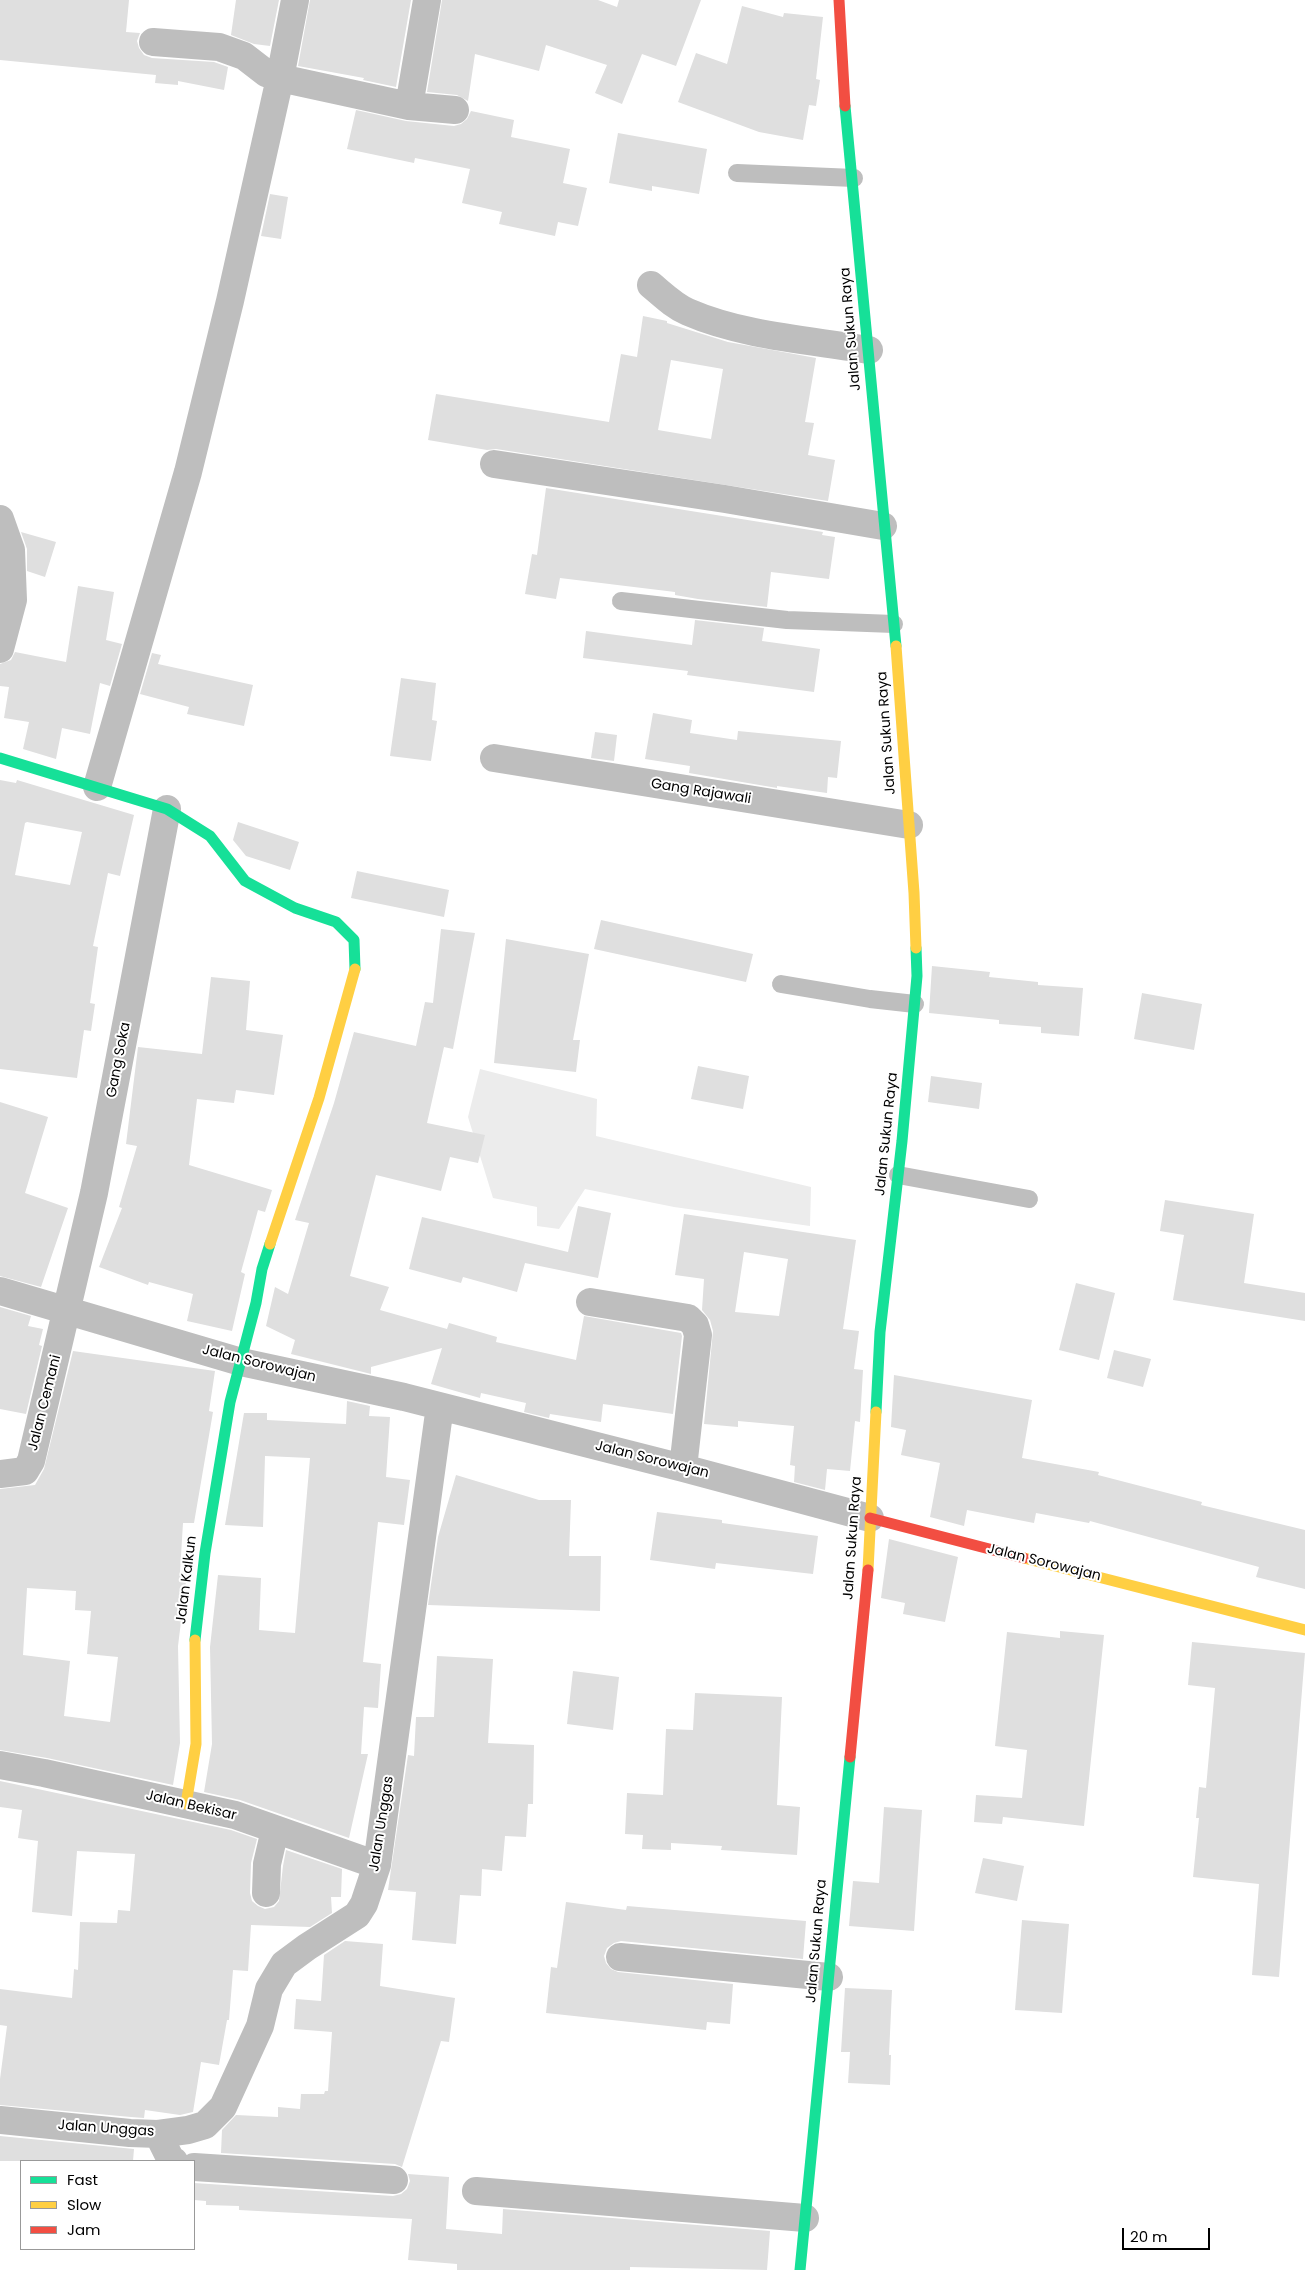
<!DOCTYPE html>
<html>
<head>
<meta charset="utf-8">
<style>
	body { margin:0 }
	#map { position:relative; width:1305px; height:2270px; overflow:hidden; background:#fff; font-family:Poppins,sans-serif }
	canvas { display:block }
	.legend { position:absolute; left:20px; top:2160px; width:175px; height:90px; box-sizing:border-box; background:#fff; border:1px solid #999; margin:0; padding:6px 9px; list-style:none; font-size:15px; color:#000 }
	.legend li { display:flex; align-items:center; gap:10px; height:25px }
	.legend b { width:25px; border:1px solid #999 }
	.scale { position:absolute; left:1122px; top:2228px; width:88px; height:22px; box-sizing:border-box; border:2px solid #000; border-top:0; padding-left:6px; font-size:15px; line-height:18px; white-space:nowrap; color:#000; -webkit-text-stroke:4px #fff; paint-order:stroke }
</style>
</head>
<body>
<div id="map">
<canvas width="1305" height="2270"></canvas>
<ul class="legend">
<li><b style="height:6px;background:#16e098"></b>Fast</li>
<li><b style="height:6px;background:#ffcf43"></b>Slow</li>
<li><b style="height:6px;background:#f24e42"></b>Jam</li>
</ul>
<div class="scale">20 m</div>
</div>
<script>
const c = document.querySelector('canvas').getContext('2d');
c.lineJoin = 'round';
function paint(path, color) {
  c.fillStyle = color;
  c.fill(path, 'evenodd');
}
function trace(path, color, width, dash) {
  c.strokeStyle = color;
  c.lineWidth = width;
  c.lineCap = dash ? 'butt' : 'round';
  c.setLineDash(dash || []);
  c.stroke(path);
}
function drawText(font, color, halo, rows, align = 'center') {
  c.font = font + ' Poppins,sans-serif';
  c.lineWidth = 4;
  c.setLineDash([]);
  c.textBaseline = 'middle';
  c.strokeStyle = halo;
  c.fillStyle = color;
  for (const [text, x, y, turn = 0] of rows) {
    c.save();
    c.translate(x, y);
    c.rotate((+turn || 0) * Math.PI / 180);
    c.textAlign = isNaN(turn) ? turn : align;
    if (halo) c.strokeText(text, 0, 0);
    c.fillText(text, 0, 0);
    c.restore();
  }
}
const green = new Path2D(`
	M 480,1069 L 597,1099 L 596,1136 L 811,1187 L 810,1226 L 674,1207 L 585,1189 L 559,1229 L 537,1226 L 537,1207 L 493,1198 L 468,1117 Z`);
const building = new Path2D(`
	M 0,0 L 129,0 L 126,32 L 140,33 L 137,41 L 139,48 L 144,55 L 152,58 L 214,62 L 228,67 L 224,90 L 178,81 L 178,85 L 155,83 L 156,75 L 0,60 Z
	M 236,0 L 279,0 L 270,46 L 254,44 L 231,35 Z
	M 310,0 L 411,0 L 396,87 L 363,80 L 364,78 L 298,66 Z
	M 442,0 L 598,0 L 617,7 L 619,0 L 701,0 L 676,66 L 642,54 L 622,104 L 595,93 L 607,65 L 546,45 L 539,71 L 475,54 L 468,101 L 457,95 L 427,92 Z
	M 742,6 L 783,17 L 784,13 L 823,17 L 816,79 L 820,80 L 816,106 L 809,105 L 803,140 L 759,132 L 678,102 L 696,53 L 727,64 Z
	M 356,110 L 406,121 L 454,126 L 461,124 L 467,119 L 471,111 L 514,120 L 511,137 L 570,149 L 563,183 L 587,188 L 578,226 L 558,222 L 555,236 L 499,224 L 502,212 L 462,203 L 470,169 L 415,158 L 414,163 L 347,149 Z
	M 618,133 L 707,149 L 699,194 L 652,186 L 652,191 L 609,183 Z
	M 270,194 L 288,197 L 281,239 L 261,236 Z
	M 643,316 L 667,321 L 667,323 L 728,342 L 816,358 L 805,422 L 814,423 L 808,455 L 835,460 L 828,501 L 496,449 L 487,450 L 428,440 L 436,394 L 609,422 L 621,354 L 637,357 ZM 671,360 L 723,369 L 711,439 L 658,430 Z
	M 546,488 L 823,532 L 822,535 L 835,537 L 829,579 L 771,572 L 767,607 L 698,599 L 675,595 L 675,592 L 560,578 L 556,599 L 525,594 L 532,554 L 537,555 Z
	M 21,532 L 56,542 L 45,577 L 27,571 L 27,549 Z
	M 78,586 L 114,592 L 106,640 L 122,644 L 110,686 L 100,683 L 90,734 L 62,728 L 56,759 L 23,749 L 29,722 L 4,718 L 9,687 L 0,686 L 0,664 L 11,660 L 15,652 L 66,662 Z
	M 695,620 L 764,628 L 762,641 L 820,649 L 814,692 L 687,675 L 688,671 L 583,658 L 586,631 L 692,645 Z
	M 152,653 L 161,655 L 158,664 L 253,685 L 244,726 L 187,714 L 189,707 L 140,694 Z
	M 401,678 L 436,683 L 432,720 L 437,721 L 431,761 L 390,756 Z
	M 653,713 L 692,720 L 690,733 L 737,740 L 738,731 L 841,741 L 837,778 L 828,777 L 827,793 L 777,786 L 777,788 L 689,773 L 690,766 L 645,759 Z
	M 595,732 L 617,735 L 614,761 L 591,758 Z
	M 0,780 L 16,783 L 17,780 L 134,815 L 120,876 L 108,873 L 93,946 L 98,947 L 90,1003 L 95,1004 L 91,1031 L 84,1030 L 77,1078 L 0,1069 ZM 27,822 L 82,832 L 70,885 L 15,875 L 25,823 Z
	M 238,822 L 299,842 L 290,870 L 246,856 L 233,840 Z
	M 357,871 L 449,890 L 444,917 L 351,898 Z
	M 601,920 L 753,954 L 746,982 L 594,949 Z
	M 441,929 L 475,933 L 453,1049 L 444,1047 L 427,1123 L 485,1135 L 478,1163 L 450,1157 L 441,1191 L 376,1175 L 350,1276 L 389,1287 L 380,1310 L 447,1329 L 449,1323 L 497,1337 L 496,1342 L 576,1360 L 584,1316 L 681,1333 L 682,1336 L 673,1414 L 603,1404 L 601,1422 L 550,1414 L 549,1418 L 524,1412 L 526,1403 L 481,1393 L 480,1398 L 431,1384 L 442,1348 L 371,1367 L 371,1374 L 291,1354 L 295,1340 L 266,1326 L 275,1287 L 288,1294 L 309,1223 L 295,1220 L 334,1103 L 354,1032 L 416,1046 L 425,1002 L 433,1003 Z
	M 506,939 L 589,954 L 573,1040 L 580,1040 L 576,1072 L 494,1063 Z
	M 932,966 L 990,972 L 989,977 L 1038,982 L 1038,985 L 1083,988 L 1079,1036 L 1041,1033 L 1041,1027 L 999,1024 L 999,1020 L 929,1013 Z
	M 211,977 L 250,981 L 246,1030 L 283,1035 L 274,1095 L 236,1090 L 234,1103 L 197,1099 L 189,1165 L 272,1190 L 265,1212 L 258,1210 L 241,1272 L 245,1274 L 232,1331 L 187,1321 L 193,1294 L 149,1282 L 148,1285 L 99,1267 L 122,1208 L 119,1207 L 137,1146 L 126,1144 L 138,1047 L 202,1054 Z
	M 1142,993 L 1202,1004 L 1194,1050 L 1134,1039 Z
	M 698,1066 L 749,1076 L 743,1109 L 691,1099 Z
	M 931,1076 L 982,1083 L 979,1109 L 928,1102 Z
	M 0,1102 L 48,1117 L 25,1193 L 68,1208 L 41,1287 L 0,1276 Z
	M 1165,1200 L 1254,1214 L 1244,1283 L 1305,1293 L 1305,1321 L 1173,1300 L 1184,1235 L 1160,1231 Z
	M 578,1206 L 611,1213 L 598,1278 L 525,1263 L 517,1292 L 463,1277 L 461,1283 L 409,1269 L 422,1217 L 568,1252 Z
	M 684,1214 L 856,1240 L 843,1329 L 859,1331 L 854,1369 L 863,1370 L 860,1422 L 855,1421 L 850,1471 L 827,1469 L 825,1490 L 794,1482 L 795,1466 L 790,1465 L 794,1426 L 738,1421 L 738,1427 L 704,1424 L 713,1331 L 710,1320 L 702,1310 L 704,1279 L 675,1275 ZM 744,1252 L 788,1259 L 779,1316 L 735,1312 Z
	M 1076,1283 L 1115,1293 L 1099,1360 L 1059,1350 Z
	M 0,1307 L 31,1316 L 28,1326 L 43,1329 L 39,1345 L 42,1346 L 26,1414 L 0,1409 Z
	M 1114,1350 L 1151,1359 L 1143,1387 L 1107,1378 Z
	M 73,1351 L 215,1371 L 209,1411 L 213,1412 L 194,1523 L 183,1523 L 180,1572 L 187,1573 L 178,1646 L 180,1743 L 173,1785 L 47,1758 L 0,1750 L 0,1489 L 35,1485 L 44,1469 ZM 27,1588 L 76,1591 L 75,1610 L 91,1611 L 87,1654 L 118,1657 L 110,1722 L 64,1716 L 70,1661 L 23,1655 Z
	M 894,1375 L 1032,1400 L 1022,1458 L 1099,1472 L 1098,1475 L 1202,1502 L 1201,1505 L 1305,1530 L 1305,1589 L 1256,1577 L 1259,1567 L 1090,1521 L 1089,1523 L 1036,1513 L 1034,1523 L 967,1510 L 964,1526 L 930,1517 L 940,1463 L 901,1455 L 906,1430 L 891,1427 Z
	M 347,1401 L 370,1406 L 369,1416 L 390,1417 L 386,1477 L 410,1480 L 404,1525 L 378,1522 L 363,1662 L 381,1664 L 378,1708 L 364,1707 L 361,1754 L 368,1754 L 349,1838 L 240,1800 L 204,1792 L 212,1744 L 210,1647 L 218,1575 L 261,1578 L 259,1630 L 295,1633 L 310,1458 L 265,1456 L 263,1527 L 225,1525 L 244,1413 L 267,1413 L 267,1420 L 346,1424 Z
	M 456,1475 L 539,1500 L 571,1500 L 569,1556 L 601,1556 L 600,1611 L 428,1605 L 438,1537 Z
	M 657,1512 L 722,1520 L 722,1523 L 818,1536 L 813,1574 L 716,1563 L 715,1569 L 650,1560 Z
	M 889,1539 L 958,1557 L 945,1622 L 903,1614 L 905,1603 L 881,1598 Z
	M 1060,1631 L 1104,1635 L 1084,1826 L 1003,1817 L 1002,1824 L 974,1822 L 976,1795 L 1022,1798 L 1027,1750 L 995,1746 L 1007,1632 L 1060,1638 Z
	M 1192,1642 L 1305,1653 L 1279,1977 L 1252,1975 L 1259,1884 L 1193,1877 L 1199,1818 L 1196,1818 L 1199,1787 L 1206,1788 L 1215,1688 L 1188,1685 Z
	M 437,1656 L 493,1659 L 488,1743 L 534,1745 L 533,1804 L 528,1804 L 526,1837 L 505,1836 L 502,1871 L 482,1869 L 481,1896 L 460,1895 L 456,1944 L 412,1940 L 416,1892 L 388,1890 L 408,1755 L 414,1756 L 416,1717 L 434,1717 Z
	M 573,1671 L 619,1677 L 613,1730 L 567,1724 Z
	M 695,1693 L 782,1697 L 777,1805 L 800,1807 L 797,1855 L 721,1850 L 722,1846 L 671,1843 L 671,1850 L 642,1849 L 643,1835 L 625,1834 L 627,1793 L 663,1795 L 666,1729 L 693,1730 Z
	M 0,1781 L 231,1830 L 257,1839 L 251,1863 L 250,1893 L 252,1901 L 258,1906 L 265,1909 L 274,1907 L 279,1901 L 283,1866 L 286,1850 L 342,1869 L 341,1897 L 331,1897 L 332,1913 L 310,1927 L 251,1925 L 248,1971 L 233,1970 L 229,2020 L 227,2020 L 219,2065 L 201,2062 L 193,2112 L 180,2115 L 145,2110 L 144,2118 L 131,2117 L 0,2105 L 0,2079 L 7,2026 L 0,2025 L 0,1989 L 72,1998 L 74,1969 L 78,1970 L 80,1922 L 117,1923 L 118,1910 L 130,1911 L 135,1854 L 77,1851 L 72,1916 L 32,1912 L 38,1841 L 18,1838 L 22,1810 L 0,1807 Z
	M 884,1807 L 922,1810 L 914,1931 L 849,1926 L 853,1881 L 879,1883 Z
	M 983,1858 L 1024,1866 L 1017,1901 L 975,1893 Z
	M 566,1902 L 626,1910 L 627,1906 L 806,1921 L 803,1959 L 621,1941 L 614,1943 L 607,1948 L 604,1956 L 606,1963 L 611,1969 L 618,1972 L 733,1984 L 730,2024 L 707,2022 L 706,2030 L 546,2013 L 551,1967 L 557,1968 Z
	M 1022,1920 L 1069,1924 L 1062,2013 L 1015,2010 Z
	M 345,1941 L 383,1944 L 380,1986 L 455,1998 L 449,2042 L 441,2041 L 402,2167 L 395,2164 L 221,2153 L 222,2130 L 236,2115 L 278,2117 L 278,2107 L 300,2109 L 301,2094 L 324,2094 L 325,2091 L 328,2091 L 332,2032 L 294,2029 L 296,1999 L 321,2001 L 324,1955 Z
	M 845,1988 L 892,1990 L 889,2055 L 891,2055 L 890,2085 L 848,2083 L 850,2052 L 841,2052 Z
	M 0,2136 L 134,2149 L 133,2161 L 0,2161 Z
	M 408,2174 L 449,2177 L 446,2229 L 502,2234 L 503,2209 L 770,2231 L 767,2270 L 630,2267 L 630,2270 L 457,2270 L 457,2264 L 408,2260 L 412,2219 L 239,2210 L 239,2206 L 206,2205 L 206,2201 L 194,2200 L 194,2183 L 393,2196 L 401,2194 L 407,2189 L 410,2181 Z`);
const lane = new Path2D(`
	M 737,173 L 854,178
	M 621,601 L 787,620 L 894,624
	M 781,984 L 870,999 L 915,1004
	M 898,1175 L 1029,1199`);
const street = new Path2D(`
	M 153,42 L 219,47 L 244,56 L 266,73 L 280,78 L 409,106 L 455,110
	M 409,106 L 427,0
	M 651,285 C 663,295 674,306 688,312 C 743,336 810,340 869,350
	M 494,464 L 725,499 L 883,526
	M 0,519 L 11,550 L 13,600 L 0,649
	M 494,758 L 909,825
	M 97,787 L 188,472 L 230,301 L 280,78 L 295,0
	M 0,1291 L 241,1362 L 404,1397 L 683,1468 L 870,1518
	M 590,1302 L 688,1318 L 695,1325 L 698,1335 L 683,1468
	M 0,1474 L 25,1471 L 31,1461 L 94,1193 L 167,809
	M 0,1765 L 44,1773 L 235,1815 L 377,1865
	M 266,1893 L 267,1864 L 275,1830
	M 620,1957 L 829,1977
	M 0,2120 L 130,2133 L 158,2134 L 188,2130 L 205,2125 L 223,2107 L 260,2026 L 269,1989 L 284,1964 L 307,1947 L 357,1915 L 364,1904 L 377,1865 L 440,1406
	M 158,2134 L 171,2160 L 174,2161
	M 194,2167 L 394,2180
	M 476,2191 L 805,2218`);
const fast = new Path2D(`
	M 845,106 L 896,646
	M 0,758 L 167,809 L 210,836 L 245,881 L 295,908 L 336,922 L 354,940 L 355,969
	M 876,1412 L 880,1332 L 902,1141 L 917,976 L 916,948
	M 195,1640 L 205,1553 L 230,1402 L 256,1303 L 262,1269 L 270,1244
	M 800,2270 L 850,1757`);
const slow = new Path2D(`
	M 896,646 L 914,893 L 916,948
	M 270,1244 L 319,1098 L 355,969
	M 1024,1558 L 1305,1630
	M 868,1570 L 876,1412
	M 186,1804 L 196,1744 L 195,1640`);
const jam = new Path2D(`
	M 839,0 L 845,106
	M 870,1518 L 1024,1558
	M 850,1757 L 868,1570`);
const streetNames = [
	["Jalan Sukun Raya",851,329,-95],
	["Jalan Sukun Raya",887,733,-94],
	["Gang Rajawali",701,792,9],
	["Gang Soka",119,1060,-79],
	["Jalan Sukun Raya",887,1134,-84],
	["Jalan Sorowajan",259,1364,14],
	["Jalan Cemani",45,1403,-76],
	["Jalan Sorowajan",652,1460,14],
	["Jalan Sukun Raya",853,1538,-86],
	["Jalan Sorowajan",1044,1563,14],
	["Jalan Kalkun",187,1580,-83],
	["Jalan Bekisar",191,1806,13],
	["Jalan Unggas",382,1824,-81],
	["Jalan Sukun Raya",817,1941,-85],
	["Jalan Unggas",106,2129,4]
];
paint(green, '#ececec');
paint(building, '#dfdfdf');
trace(lane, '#bebebe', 18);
trace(street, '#bebebe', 28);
trace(fast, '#16e098', 11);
trace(slow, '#ffcf43', 11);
trace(jam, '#f24e42', 11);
drawText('14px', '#000', '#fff', streetNames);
</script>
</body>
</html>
